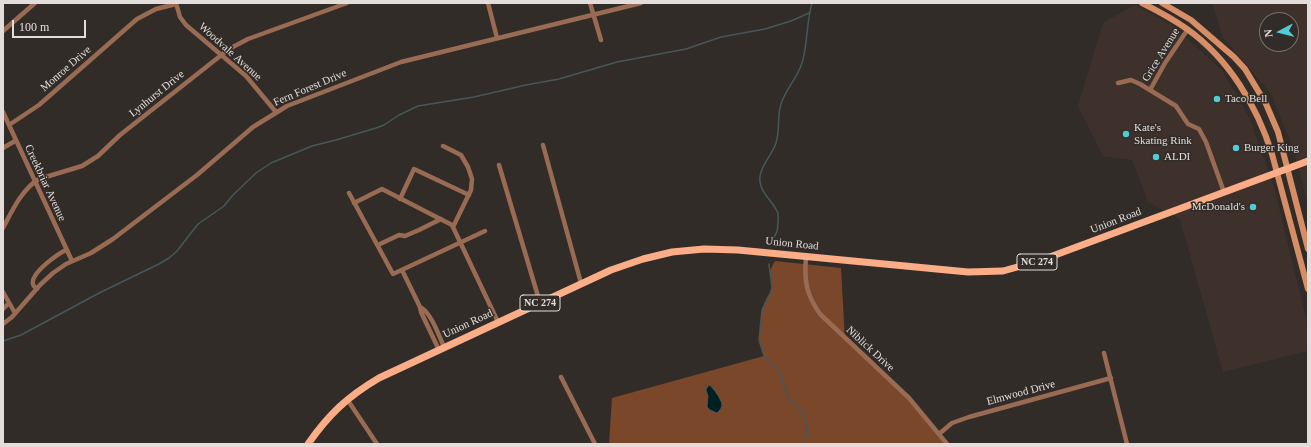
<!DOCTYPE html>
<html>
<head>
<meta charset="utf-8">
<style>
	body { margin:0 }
	#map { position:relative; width:1311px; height:447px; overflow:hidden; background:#322c29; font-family:Georgia,serif }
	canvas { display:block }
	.frame { position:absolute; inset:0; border:4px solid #e2dddb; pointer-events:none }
	.north { position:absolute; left:1259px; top:12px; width:40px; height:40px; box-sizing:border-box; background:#322c29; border:1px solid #787370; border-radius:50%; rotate:263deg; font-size:11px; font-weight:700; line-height:16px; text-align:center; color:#e2dddb }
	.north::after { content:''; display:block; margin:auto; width:14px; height:18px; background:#51ccd3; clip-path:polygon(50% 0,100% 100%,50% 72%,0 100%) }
	.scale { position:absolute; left:12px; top:20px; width:74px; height:18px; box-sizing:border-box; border:2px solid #e2dddb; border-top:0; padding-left:5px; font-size:12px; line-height:14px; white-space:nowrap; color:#e2dddb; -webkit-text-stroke:3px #322c29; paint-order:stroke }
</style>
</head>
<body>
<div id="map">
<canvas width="1311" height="447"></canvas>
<div class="frame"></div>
<div class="north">N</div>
<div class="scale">100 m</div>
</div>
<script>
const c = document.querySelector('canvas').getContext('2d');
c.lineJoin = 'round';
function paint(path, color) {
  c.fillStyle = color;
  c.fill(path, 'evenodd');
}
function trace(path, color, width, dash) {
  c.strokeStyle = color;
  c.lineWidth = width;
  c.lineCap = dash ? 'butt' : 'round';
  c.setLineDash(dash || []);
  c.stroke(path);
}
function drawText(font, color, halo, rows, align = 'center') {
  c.font = font + ' Georgia,serif';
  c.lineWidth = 3;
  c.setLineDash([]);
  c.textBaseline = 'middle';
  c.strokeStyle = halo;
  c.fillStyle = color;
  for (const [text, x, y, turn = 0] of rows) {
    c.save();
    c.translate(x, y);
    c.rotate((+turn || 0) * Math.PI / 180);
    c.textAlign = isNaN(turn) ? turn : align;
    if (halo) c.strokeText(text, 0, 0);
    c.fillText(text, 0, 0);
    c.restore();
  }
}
const built = new Path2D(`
	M 1212,3 L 1308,3 L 1308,205 L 1294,151 L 1271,94 L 1223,37 ZM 1267,20 L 1291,20 L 1291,44 L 1267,44 Z
	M 1135,5 L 1173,26 L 1221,69 L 1249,117 L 1274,187 L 1308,327 L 1308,351 L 1223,372 L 1180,219 L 1148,202 L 1132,160 L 1103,156 L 1078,106 L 1103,23 Z`);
const green = new Path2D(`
	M 775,261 L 841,268 L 845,340 L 908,399 L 944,444 L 609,444 L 612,398 L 764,356 C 759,343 759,337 761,323 C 761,318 761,312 763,307 C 766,301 771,294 772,287 C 773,273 766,276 775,261 Z`);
const water = new Path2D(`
	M 709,385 C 713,387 721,399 722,404 C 722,408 720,410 717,413 L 710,410 L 707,407 L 708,396 L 706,390 Z`);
const stream = new Path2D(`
	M 771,242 C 776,235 778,231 778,223 C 778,219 779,214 777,211 C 771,199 758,191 760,176 C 762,164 772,155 776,143 C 780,130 777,116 781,104 C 786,88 797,79 802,63 C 808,44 806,23 812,3
	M 769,264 L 772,288 L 770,294 L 767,299 L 762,310 L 759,340 L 764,356 L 779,371 L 782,378 L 788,398 L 801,410 L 804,414 L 807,428 L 805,444
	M 3,341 L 21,335 L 101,292 L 159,264 L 169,258 L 177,251 L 198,224 L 224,206 L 233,195 L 256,173 L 271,163 L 312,146 L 336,140 L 376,128 L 384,125 L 399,115 L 418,106 L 474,97 L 526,85 L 559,79 L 617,62 L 686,49 L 721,37 L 765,29 L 791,21 L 809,13`);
const street = new Path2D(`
	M 176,3 L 180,17 L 186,25 L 246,76 L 276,112
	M 488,3 L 497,38
	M 590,3 L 601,40
	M 3,31 L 35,3
	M 1118,83 L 1131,80 L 1140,84 L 1176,106 L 1188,124 L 1199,129 L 1206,142 L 1224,192
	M 1150,90 L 1165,63 L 1188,29
	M 3,112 L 72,261
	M 9,125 L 39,105 L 137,19 L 156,9 L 176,4
	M 543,145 L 581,283
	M 443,146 L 461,155 L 468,167 L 472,179 L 471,190 L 453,227
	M 3,148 L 15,141
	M 499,165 L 540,303
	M 349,193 L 393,274 L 485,231
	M 400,199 L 414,169 L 469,195
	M 354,203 L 382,189 L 452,225 L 498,322
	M 3,228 C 12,211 22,189 39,179 L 82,166 L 98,156 L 120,135 L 229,49 L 248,39 L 347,3
	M 378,245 L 399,235 L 405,236 L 419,230 L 441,219
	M 806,257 C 804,281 806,294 820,314 L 909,398 L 947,444
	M 402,270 L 420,307 L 421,312 L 439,350
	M 37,289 C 35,287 33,286 33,284 C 30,273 58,254 66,250
	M 3,292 L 15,313
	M 420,307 C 431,312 439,336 444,347
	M 3,309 L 9,303
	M 3,324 L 12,317 L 40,285 L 53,273 L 66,264 L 91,253 L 113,239 L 197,175 L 253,127 L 287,106 L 401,62 L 641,3
	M 1104,353 L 1127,444
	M 561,377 L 595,444
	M 347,399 L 377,444
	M 939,434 L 952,423 L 969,417 L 1111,378`);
const secondary = new Path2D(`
	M 1142,3 C 1158,11 1173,19 1187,29 C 1229,59 1257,106 1272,154 L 1308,289
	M 1162,3 L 1191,20 L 1234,57 L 1245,69 L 1266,104 L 1278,132 L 1308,249`);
const primary = new Path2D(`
	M 308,444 C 329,414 347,397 379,378 L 611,270 L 643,259 L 672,252 L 704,249 L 738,250 L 968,272 L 1003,271 L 1039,261 L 1308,161`);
const markers = [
	[1217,99,4,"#51ccd3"],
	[1126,134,4,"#51ccd3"],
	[1236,148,4,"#51ccd3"],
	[1156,157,4,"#51ccd3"],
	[1253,207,4,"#51ccd3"]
];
const shields = [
	[1037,262,40],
	[540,303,40]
];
const shieldNames = [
	["NC 274",1037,262],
	["NC 274",540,303]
];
const streetNames = [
	["Woodvale Avenue",230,52,42],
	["Grice Avenue",1161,55,-58],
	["Monroe Drive",66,69,-41],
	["Fern Forest Drive",310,88,-23],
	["Lynhurst Drive",157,94,-39],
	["Creekbriar Avenue",45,183,65],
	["Union Road",1116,221,-21],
	["Union Road",792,244,6],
	["Union Road",468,324,-25],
	["Niblick Drive",870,349,43],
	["Elmwood Drive",1021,393,-15]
];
const poiNames = [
	["Taco Bell",1225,99],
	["Kate's",1134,128],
	["Skating Rink",1134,141],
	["Burger King",1244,148],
	["ALDI",1164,157],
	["McDonald's",1245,207,"right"]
];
paint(built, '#3e312b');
paint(green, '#7b472b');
paint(water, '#001f21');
trace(water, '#445859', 1);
trace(stream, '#445859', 1.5);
trace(street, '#9a6b53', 4.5);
trace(secondary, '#d78d66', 6);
trace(primary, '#faad86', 7);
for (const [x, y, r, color] of markers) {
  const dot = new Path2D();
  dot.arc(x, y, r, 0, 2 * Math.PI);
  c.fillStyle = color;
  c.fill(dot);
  trace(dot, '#322c29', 1.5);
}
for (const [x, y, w] of shields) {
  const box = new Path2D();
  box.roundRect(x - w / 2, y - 8, w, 16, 3);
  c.fillStyle = '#322c29';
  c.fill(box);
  trace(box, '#e2dddb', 1);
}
drawText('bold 10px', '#e2dddb', null, shieldNames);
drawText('11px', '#e2dddb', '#322c29', streetNames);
drawText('11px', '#e2dddb', '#322c29', poiNames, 'left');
</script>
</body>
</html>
